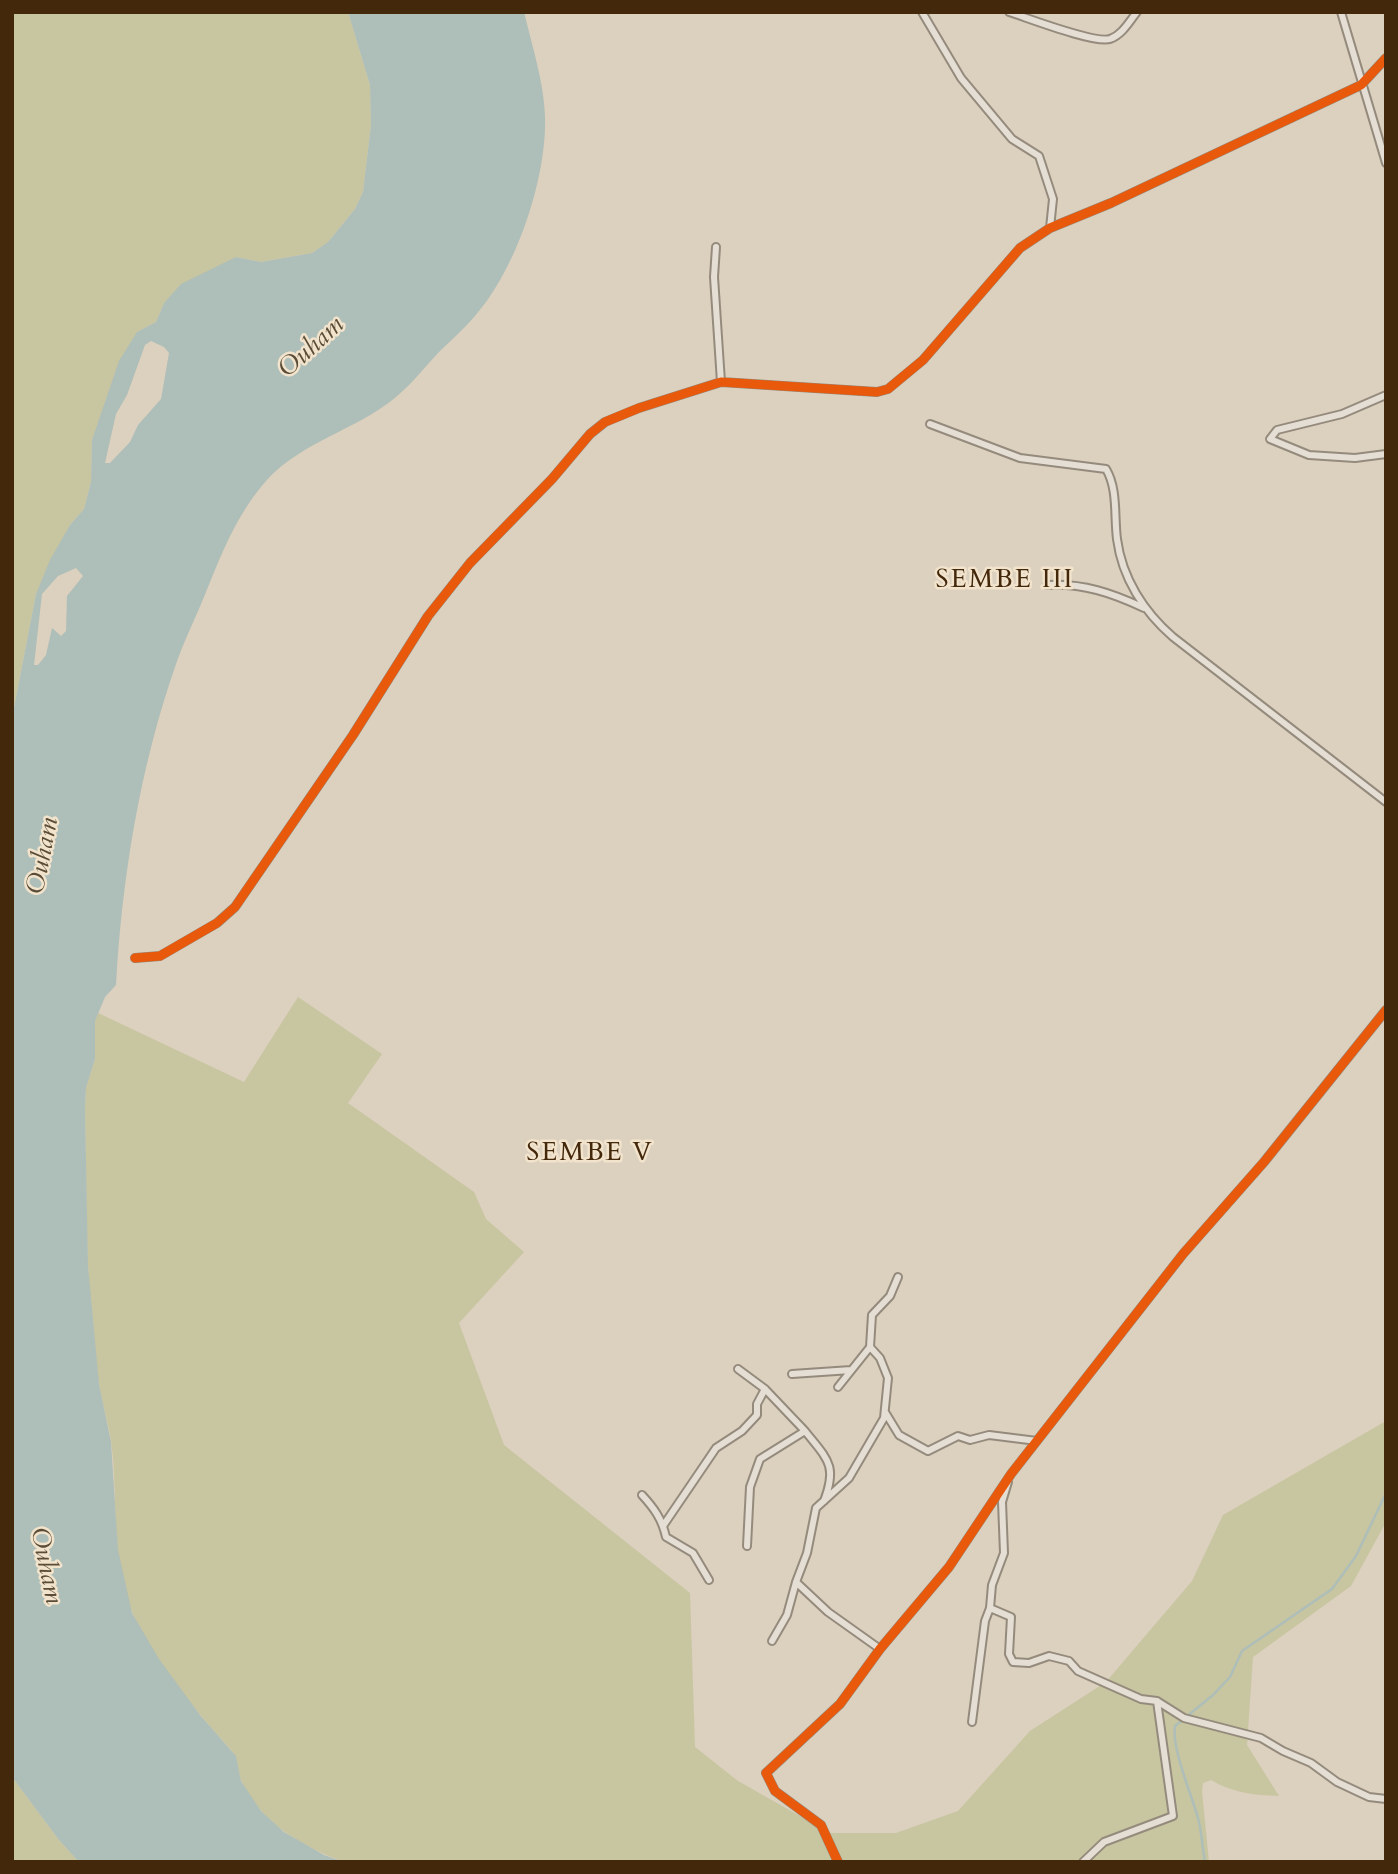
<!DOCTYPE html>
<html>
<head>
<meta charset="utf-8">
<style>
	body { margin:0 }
	#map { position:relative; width:1398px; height:1874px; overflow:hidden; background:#dcd0be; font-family:Cardo,serif }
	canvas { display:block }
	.frame { position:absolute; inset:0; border:14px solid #44280c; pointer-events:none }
</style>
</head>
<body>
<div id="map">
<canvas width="1398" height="1874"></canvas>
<div class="frame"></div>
</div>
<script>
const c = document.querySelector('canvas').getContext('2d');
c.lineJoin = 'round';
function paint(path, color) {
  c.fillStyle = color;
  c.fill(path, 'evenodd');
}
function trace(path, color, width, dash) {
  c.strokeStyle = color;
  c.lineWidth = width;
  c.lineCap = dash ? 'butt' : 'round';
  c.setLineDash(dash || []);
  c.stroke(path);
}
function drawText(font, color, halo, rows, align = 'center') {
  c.font = font + ' Cardo,serif';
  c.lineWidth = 5;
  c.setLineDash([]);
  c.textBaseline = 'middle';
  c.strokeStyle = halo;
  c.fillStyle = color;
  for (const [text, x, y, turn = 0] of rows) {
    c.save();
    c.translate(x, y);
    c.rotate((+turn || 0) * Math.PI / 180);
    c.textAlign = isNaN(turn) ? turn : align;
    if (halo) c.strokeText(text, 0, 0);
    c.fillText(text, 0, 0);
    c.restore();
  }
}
const green = new Path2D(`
	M 12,12 L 348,12 L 370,85 L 371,125 L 363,192 L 355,209 L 328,242 L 312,253 L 261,262 L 236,257 L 164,303 L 156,322 L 137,332 L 92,440 L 91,482 L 84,509 L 70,525 L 36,594 L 12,718 Z
	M 298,997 L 382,1054 L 348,1103 L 474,1192 L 486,1219 L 524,1252 L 459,1323 L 504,1445 L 690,1593 L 695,1747 L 738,1781 L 830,1833 L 896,1833 L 958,1811 L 1030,1731 L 1106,1682 L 1192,1581 L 1223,1515 L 1386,1421 L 1386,1522 L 1351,1586 L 1253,1657 L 1247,1745 L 1279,1796 C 1254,1795 1233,1793 1211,1780 L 1203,1783 L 1202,1791 L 1209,1862 L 344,1862 C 303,1847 261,1823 242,1782 C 237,1772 239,1760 232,1751 C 195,1710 156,1665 133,1614 C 109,1562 119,1496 111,1441 C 108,1422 102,1403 99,1384 C 85,1294 87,1200 85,1109 L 86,1088 L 95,1059 L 95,1021 L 98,1013 L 244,1082 Z
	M 12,1777 L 59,1840 L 79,1862 L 12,1862 Z`);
const water = new Path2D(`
	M 348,12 L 524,12 C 532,46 544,82 545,117 C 547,178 516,270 475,316 C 464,329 451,340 439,352 C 423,369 407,390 387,404 C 347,433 293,446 261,487 C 234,520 220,558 204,597 C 195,619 184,641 176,664 C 140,767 122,877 116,985 L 105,997 L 95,1021 L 95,1059 L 86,1088 L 85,1109 L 88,1266 L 99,1384 L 111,1442 L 118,1550 L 132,1613 L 159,1659 L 200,1715 L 236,1756 L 241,1781 L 261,1811 L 284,1832 L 324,1855 L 344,1862 L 79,1862 L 59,1840 L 12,1777 L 12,718 L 36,594 L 50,560 L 70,525 L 84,509 L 91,482 L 92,440 L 119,361 L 137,332 L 156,322 L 164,303 L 181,284 L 236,257 L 261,262 L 312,253 L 328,242 L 355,209 L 363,192 L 371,125 L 370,85 ZM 151,341 L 164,347 L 169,353 L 161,399 L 138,425 L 130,442 L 110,463 L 105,463 L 116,414 L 127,395 L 145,345 ZM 76,568 L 83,576 L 67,596 L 66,631 L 61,636 L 52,628 L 46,655 L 38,665 L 34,665 L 42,594 L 58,576 Z`);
const stream = new Path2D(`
	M 1205,1862 C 1202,1847 1202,1832 1198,1818 C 1192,1796 1171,1747 1175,1726 L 1213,1695 L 1230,1677 L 1242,1651 L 1332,1589 L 1356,1556 L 1386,1493`);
const street = new Path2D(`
	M 922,12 L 961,78 L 1012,139 L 1039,156 L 1053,199 L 1050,228
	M 1009,12 C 1028,18 1095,44 1110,39 C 1122,35 1129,22 1137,12
	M 1341,12 L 1386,163
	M 716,247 L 714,277 L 721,382
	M 1386,395 L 1342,414 L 1277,430 L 1270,439 L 1309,455 L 1355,458 L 1386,454
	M 930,424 L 1020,458 L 1106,469 C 1118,489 1114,516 1117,539 C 1122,578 1144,612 1173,637 L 1386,802
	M 1047,585 C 1083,583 1112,593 1144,608
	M 135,958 L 160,956 L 217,923 L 235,907 L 353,735 L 428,616 L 470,563 L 552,479 L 590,434 L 605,422 L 639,408 L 721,382 L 877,392 L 888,389 L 923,360 L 1020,248 L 1050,228 L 1111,203 L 1361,85 L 1386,58
	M 738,1369 L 765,1389 L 805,1431
	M 792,1374 L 851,1370
	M 838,1387 L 870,1347
	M 885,1412 L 899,1435 L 928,1451 L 958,1436 L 970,1440 L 989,1435 L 1037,1441
	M 642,1495 C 654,1508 662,1519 666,1537 L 693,1553 L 709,1580
	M 663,1526 L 716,1448 L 742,1431 L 757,1415 L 757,1404 L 765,1389
	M 747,1546 L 750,1487 L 760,1459 L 805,1431 C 827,1459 838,1465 824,1501
	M 796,1582 L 828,1612 L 880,1649
	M 990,1608 L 1011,1617 L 1009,1654 L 1013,1662 L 1029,1663 L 1049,1656 L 1069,1661 L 1078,1671 L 1141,1699 L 1157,1701
	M 772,1641 L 787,1615 L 796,1582 L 807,1553 L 816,1508 L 849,1478 L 884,1418 L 888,1378 L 880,1358 L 870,1347 L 872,1315 L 890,1296 L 898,1277
	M 972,1722 L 985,1621 L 990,1608 L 992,1585 L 1004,1553 L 1002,1502 L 1008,1482
	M 838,1862 L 821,1825 L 775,1791 L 766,1773 L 840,1704 L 880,1649 L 949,1567 L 1011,1474 L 1183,1254 L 1264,1162 L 1386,1010
	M 1083,1862 L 1104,1842 L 1173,1816 L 1157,1701 L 1184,1718 L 1261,1738 L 1283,1751 L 1311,1763 L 1337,1782 L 1369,1797 L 1386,1799`);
const cycleway = new Path2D(`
	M 135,958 L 160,956 L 217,923 L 235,907 L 353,735 L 428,616 L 470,563 L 552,479 L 590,434 L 605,422 L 639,408 L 721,382 L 877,392 L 888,389 L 923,360 L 1020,248 L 1050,228 L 1111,203 L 1361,85 L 1386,58
	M 838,1862 L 821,1825 L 775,1791 L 766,1773 L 840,1704 L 880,1649 L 949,1567 L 1011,1474 L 1183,1254 L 1264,1162 L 1386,1010`);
const waterNames = [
	["Ouham",312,348,-42],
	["Ouham",44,856,-79],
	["Ouham",45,1566,78]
];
const neighbourhoodNames = [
	["SEMBE III",1005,581],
	["SEMBE V",590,1154]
];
paint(green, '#c8c5a1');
paint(water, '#aebeb8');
trace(stream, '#aebeb8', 2.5);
trace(street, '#958b7d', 10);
trace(street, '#e4ded4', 6);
trace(cycleway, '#e8590c', 9);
drawText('italic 26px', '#5a4c36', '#f1e3cc', waterNames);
c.letterSpacing = '2px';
drawText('26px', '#44280c', '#f1e3cc', neighbourhoodNames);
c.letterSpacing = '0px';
</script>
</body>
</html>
